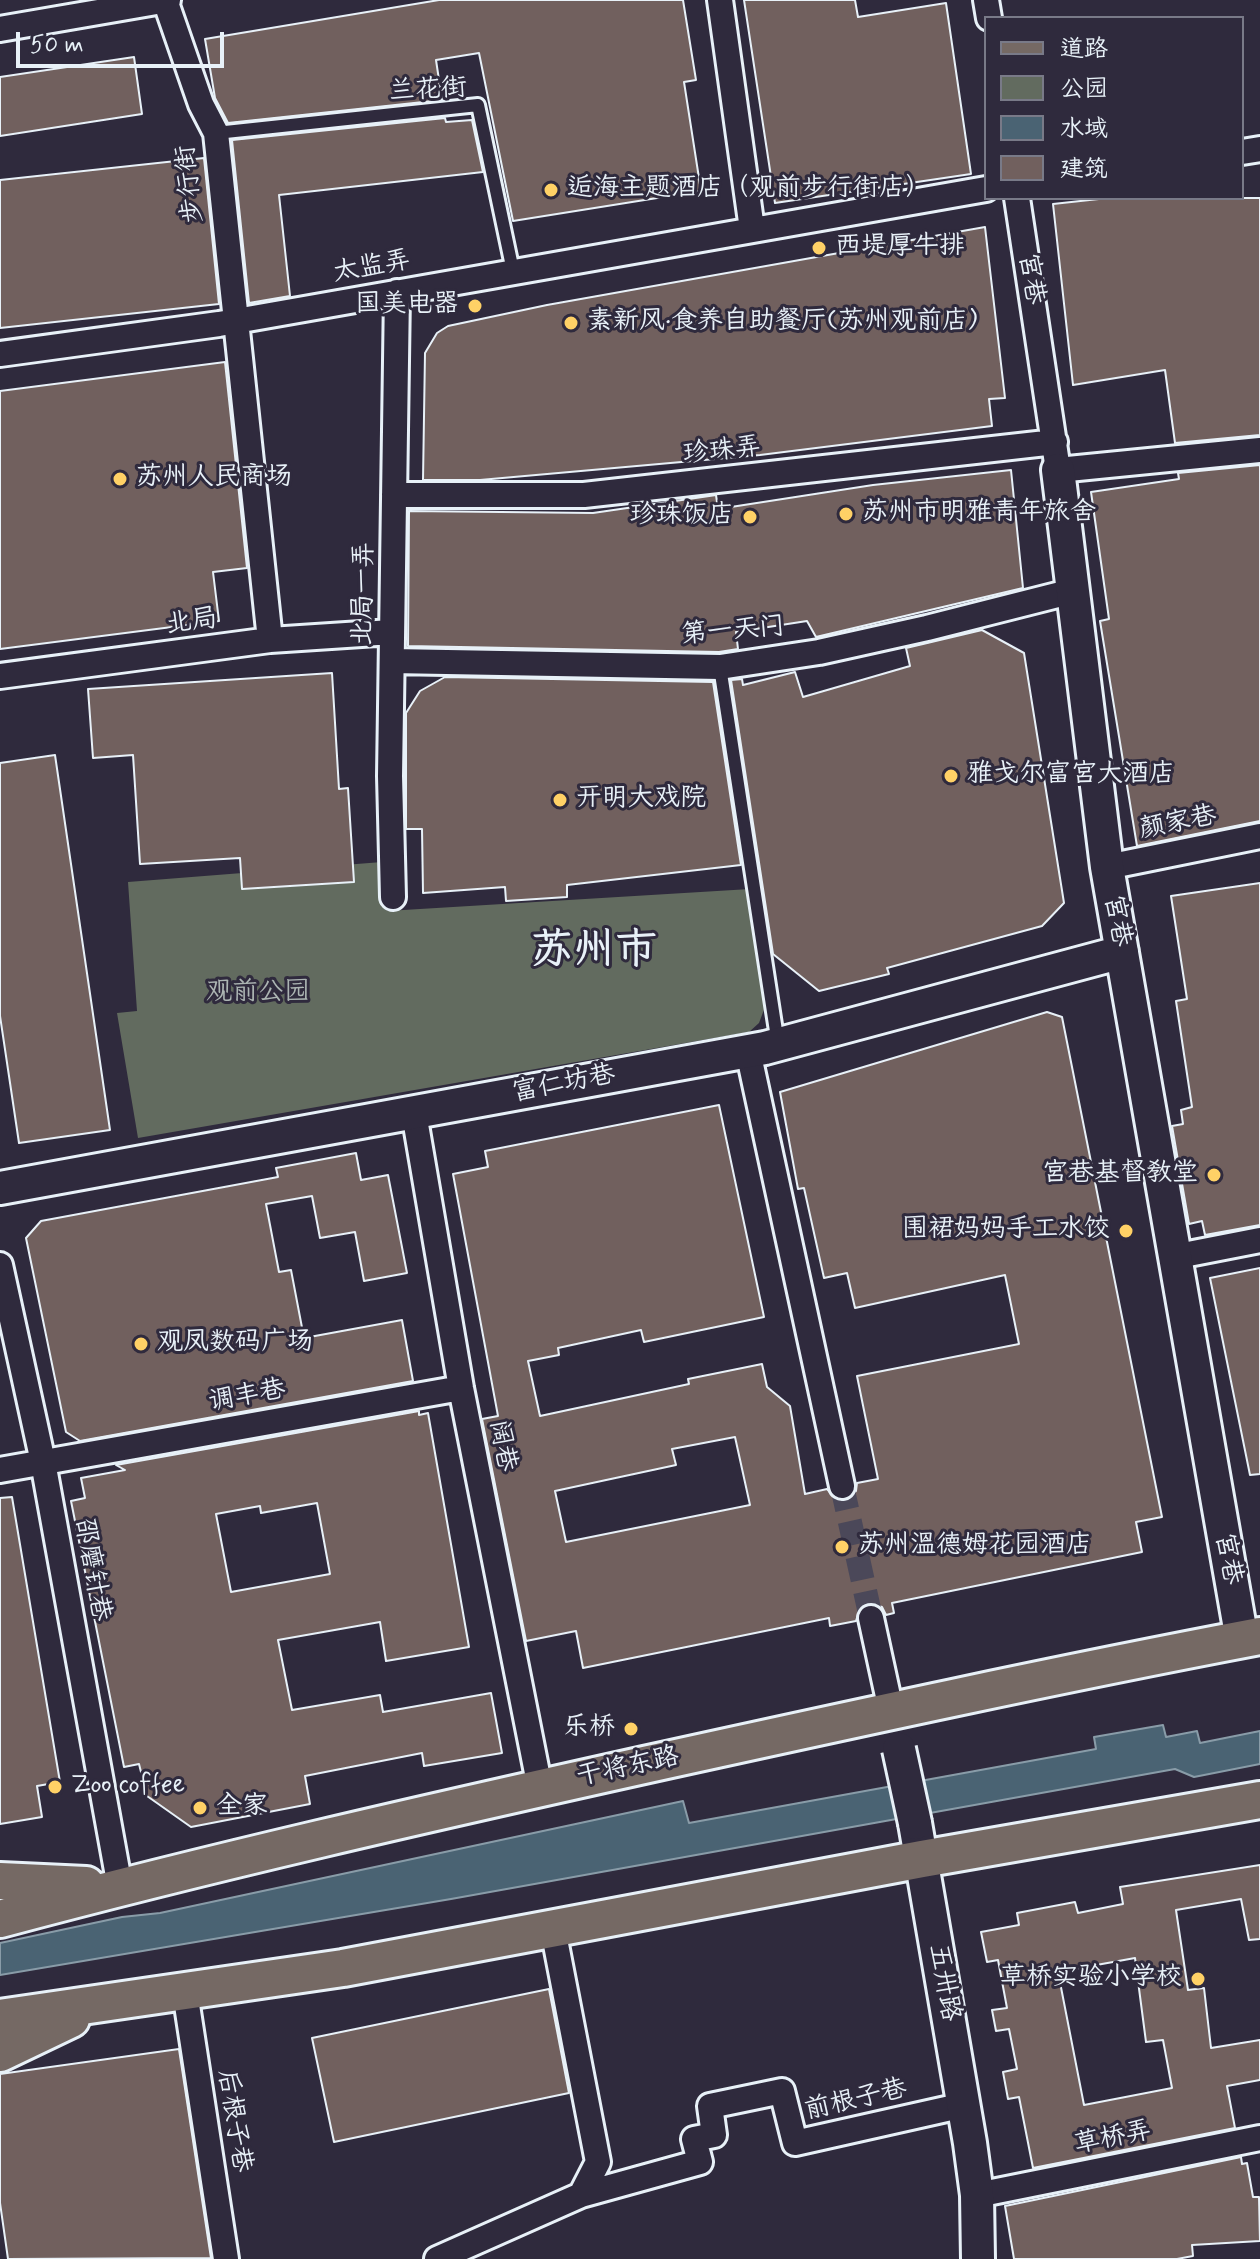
<!DOCTYPE html>
<html>
<head>
<meta charset="utf-8">
<style>
	body { margin:0 }
	#map { position:relative; width:1260px; height:2259px; overflow:hidden; background:#2f2a3d; font-family:Mynerve,"LXGW WenKai TC",sans-serif }
	canvas { display:block }
	.legend { position:absolute; left:984px; top:16px; width:260px; height:184px; box-sizing:border-box; background:#2f2a3d; border:2px solid #797a88; margin:0; padding:10px 14px; list-style:none; font-size:24px; color:#e8f1f8 }
	.legend li { display:flex; align-items:center; gap:16px; height:40px }
	.legend b { width:40px; border:2px solid #797a88 }
	.scale { position:absolute; left:16px; top:32px; width:208px; height:36px; box-sizing:border-box; border:4px solid #e8f1f8; border-top:0; padding-left:10px; font-size:24px; line-height:28px; white-space:nowrap; color:#e8f1f8; -webkit-text-stroke:6px #2f2a3d; paint-order:stroke }
</style>
</head>
<body>
<div id="map">
<canvas width="1260" height="2259"></canvas>
<ul class="legend">
<li><b style="height:10px;background:#756964"></b>道路</li>
<li><b style="height:22px;background:#626b5f"></b>公园</li>
<li><b style="height:22px;background:#4a6373"></b>水域</li>
<li><b style="height:22px;background:#71605e"></b>建筑</li>
</ul>
<div class="scale">50 m</div>
</div>
<script>
const c = document.querySelector('canvas').getContext('2d');
c.lineJoin = 'round';
function paint(path, color) {
  c.fillStyle = color;
  c.fill(path, 'evenodd');
}
function trace(path, color, width, dash) {
  c.strokeStyle = color;
  c.lineWidth = width;
  c.lineCap = dash ? 'butt' : 'round';
  c.setLineDash(dash || []);
  c.stroke(path);
}
function drawText(font, color, halo, rows, align = 'center') {
  c.font = font + ' Mynerve,"LXGW WenKai TC",sans-serif';
  c.lineWidth = 6;
  c.setLineDash([]);
  c.textBaseline = 'middle';
  c.strokeStyle = halo;
  c.fillStyle = color;
  for (const [text, x, y, turn = 0] of rows) {
    c.save();
    c.translate(x, y);
    c.rotate((+turn || 0) * Math.PI / 180);
    c.textAlign = isNaN(turn) ? turn : align;
    if (halo) c.strokeText(text, 0, 0);
    c.fillText(text, 0, 0);
    c.restore();
  }
}
const green = new Path2D(`
	M 382,862 L 387,911 L 750,889 L 765,1007 L 759,1023 L 749,1032 L 138,1138 L 117,1013 L 137,1011 L 128,882 Z`);
const water = new Path2D(`
	M 1163,1725 L 1166,1737 L 1197,1731 L 1200,1743 L 1260,1731 L 1260,1764 L 1194,1777 L 1175,1769 L 451,1899 L 0,1975 L 0,1943 L 122,1917 L 160,1913 L 683,1801 L 689,1823 L 1096,1749 L 1094,1737 Z`);
const building = new Path2D(`
	M 439,0 L 683,0 L 696,80 L 684,82 L 701,191 L 513,221 L 479,53 L 436,60 L 442,100 L 228,123 L 215,98 L 205,39 Z
	M 744,0 L 855,0 L 858,17 L 946,3 L 971,174 L 775,203 Z
	M 134,57 L 142,114 L 0,136 L 0,77 Z
	M 445,118 L 446,122 L 472,120 L 483,172 L 279,195 L 290,296 L 249,303 L 232,140 Z
	M 204,158 L 219,304 L 0,328 L 0,180 Z
	M 1108,198 L 1260,198 L 1260,435 L 1175,443 L 1165,370 L 1073,385 L 1053,204 Z
	M 985,227 L 1005,398 L 989,399 L 992,426 L 760,455 L 480,480 L 423,480 L 425,353 L 437,333 L 448,326 L 547,305 Z
	M 225,362 L 247,568 L 213,572 L 219,621 L 0,649 L 0,391 Z
	M 1260,465 L 1260,821 L 1137,846 L 1100,621 L 1109,619 L 1091,492 L 1179,479 L 1178,473 Z
	M 1011,470 L 1023,588 L 816,637 L 807,621 L 736,632 L 738,649 L 719,652 L 408,646 L 409,511 L 593,513 L 716,495 L 718,509 L 873,485 Z
	M 982,630 L 1024,653 L 1064,903 L 1042,926 L 887,968 L 889,974 L 819,991 L 773,954 L 731,680 L 742,679 L 743,685 L 795,672 L 803,697 L 910,666 L 906,648 Z
	M 332,673 L 339,789 L 348,788 L 354,882 L 242,889 L 240,858 L 140,864 L 133,755 L 93,758 L 88,689 Z
	M 445,677 L 713,682 L 741,865 L 567,885 L 567,897 L 506,901 L 505,887 L 423,893 L 422,829 L 406,829 L 406,713 L 420,691 Z
	M 55,755 L 110,1130 L 19,1143 L 0,1016 L 0,763 Z
	M 1260,883 L 1260,1225 L 1205,1235 L 1202,1221 L 1189,1224 L 1172,1126 L 1183,1124 L 1181,1110 L 1192,1107 L 1176,1001 L 1187,999 L 1171,896 Z
	M 1047,1012 L 1062,1017 L 1162,1517 L 1136,1522 L 1142,1552 L 892,1603 L 894,1613 L 886,1615 L 882,1607 L 869,1603 L 860,1608 L 856,1621 L 830,1626 L 829,1618 L 583,1668 L 576,1631 L 526,1641 L 482,1419 L 498,1416 L 453,1174 L 488,1167 L 485,1151 L 719,1105 L 764,1317 L 644,1342 L 641,1330 L 558,1348 L 559,1355 L 528,1361 L 540,1416 L 689,1384 L 688,1379 L 762,1364 L 767,1387 L 790,1406 L 805,1494 L 827,1489 L 837,1500 L 846,1500 L 856,1491 L 857,1483 L 878,1479 L 857,1376 L 1019,1344 L 1005,1275 L 855,1308 L 847,1273 L 824,1278 L 804,1188 L 798,1189 L 780,1092 ZM 735,1437 L 750,1505 L 566,1542 L 555,1491 L 676,1465 L 672,1449 Z
	M 356,1153 L 361,1180 L 388,1175 L 407,1273 L 364,1281 L 355,1232 L 320,1238 L 312,1196 L 266,1204 L 279,1272 L 291,1270 L 304,1338 L 402,1320 L 413,1381 L 80,1441 L 66,1432 L 26,1238 L 41,1221 L 278,1177 L 276,1168 Z
	M 1260,1268 L 1260,1474 L 1250,1475 L 1210,1278 Z
	M 419,1411 L 419,1415 L 428,1413 L 469,1647 L 386,1661 L 380,1622 L 278,1640 L 292,1710 L 380,1695 L 383,1712 L 491,1693 L 502,1753 L 424,1766 L 422,1753 L 305,1776 L 310,1804 L 191,1827 L 147,1796 L 139,1764 L 124,1767 L 71,1501 L 85,1498 L 81,1478 L 125,1470 L 116,1465 ZM 317,1503 L 330,1574 L 231,1592 L 216,1514 L 260,1506 L 261,1513 Z
	M 12,1497 L 60,1782 L 37,1786 L 42,1817 L 0,1824 L 0,1498 Z
	M 1260,1865 L 1260,1939 L 1249,1940 L 1241,1899 L 1176,1910 L 1188,1990 L 1204,1988 L 1211,2048 L 1260,2040 L 1260,2080 L 1227,2086 L 1235,2128 L 1033,2168 L 1019,2097 L 1008,2099 L 1003,2072 L 1017,2069 L 1009,2029 L 996,2031 L 992,2010 L 1007,2008 L 998,1960 L 987,1962 L 981,1932 L 1019,1925 L 1017,1913 L 1075,1902 L 1078,1913 L 1123,1904 L 1120,1887 ZM 1135,1958 L 1146,2042 L 1163,2040 L 1172,2088 L 1084,2105 L 1058,1972 Z
	M 549,1989 L 569,2093 L 334,2142 L 312,2038 Z
	M 179,2049 L 211,2258 L 8,2259 L 0,2203 L 0,2074 Z
	M 1241,2157 L 1242,2164 L 1247,2163 L 1253,2197 L 1259,2197 L 1260,2241 L 1192,2245 L 1193,2256 L 1177,2259 L 1014,2259 L 1005,2206 Z`);
const streetTunnel = new Path2D(`
	M 842,1486 L 871,1618`);
const lane = new Path2D(`
	M 216,133 L 478,105 L 513,271
	M 720,667 L 778,1044`);
const street = new Path2D(`
	M 165,0 L 201,104 L 216,133 L 270,640
	M 720,0 L 752,229
	M 986,0 L 989,18
	M 0,29 L 168,0
	M 1242,152 L 1260,149
	M 1017,198 L 1058,470 L 1260,450
	M 0,354 L 219,324 L 986,189
	M 394,495 L 584,495 L 1055,442
	M 392,661 L 720,667 L 819,652 L 927,628 L 1073,591
	M 0,676 L 270,640 L 392,632
	M 1107,867 L 1260,836
	M 393,897 L 390,776 L 397,292
	M 748,1051 L 842,1486
	M 414,1113 L 461,1388 L 540,1788
	M 1173,1257 L 1260,1240
	M 0,1265 L 43,1462 L 120,1887
	M 0,1470 L 461,1388
	M 871,1618 L 891,1710
	M 185,1992 L 226,2259
	M 581,2195 L 700,2162 L 694,2139 L 714,2135 L 710,2106 L 782,2091 L 795,2143 L 964,2105
	M 977,2195 L 1260,2138
	M 437,2259 L 581,2195 L 598,2162 L 553,1929`);
const secondary = new Path2D(`
	M 1058,470 L 1107,867 L 1242,1640
	M 0,1188 L 765,1048 L 1122,952
	M 915,1823 L 970,2143 L 977,2195 L 978,2259`);
const primary = new Path2D(`
	M 0,1881 L 86,1885
	M 0,1919 C 213,1862 428,1813 644,1765 C 849,1720 1054,1675 1260,1636
	M 0,2018 L 343,1968 L 922,1859 L 1260,1800
	M 0,2053 L 71,2019`);
const secondaryBridge = new Path2D(`
	M 899,1749 L 915,1823`);
const markers = [
	[551,190,8,"#ffd166"],
	[819,248,8,"#ffd166"],
	[475,306,8,"#ffd166"],
	[571,323,8,"#ffd166"],
	[120,479,8,"#ffd166"],
	[846,514,8,"#ffd166"],
	[750,517,8,"#ffd166"],
	[951,776,8,"#ffd166"],
	[560,800,8,"#ffd166"],
	[1214,1175,8,"#ffd166"],
	[1126,1231,8,"#ffd166"],
	[141,1344,8,"#ffd166"],
	[842,1547,8,"#ffd166"],
	[631,1729,8,"#ffd166"],
	[55,1787,8,"#ffd166"],
	[200,1808,8,"#ffd166"],
	[1198,1979,8,"#ffd166"]
];
const streetNames = [
	["兰花街",428,91,-3],
	["步行街",191,184,-96],
	["太监弄",372,268,-10],
	["宫巷",1030,279,81],
	["珍珠弄",722,452,-6],
	["北局一弄",365,594,-89],
	["北局",192,623,-8],
	["第一天门",733,632,-5],
	["颜家巷",1178,824,-11],
	["宫巷",1116,921,80],
	["富仁坊巷",564,1085,-11],
	["调丰巷",247,1397,-10],
	["阔巷",501,1446,79],
	["宫巷",1227,1559,80],
	["邵磨针巷",91,1570,80],
	["干将东路",628,1768,-12],
	["五卅路",943,1983,80],
	["前根子巷",856,2101,-13],
	["后根子巷",233,2121,81],
	["草桥弄",1113,2139,-11]
];
const poiNames = [
	["逅海主题酒店（观前步行街店）",567,190],
	["西堤厚牛排",835,248],
	["国美电器",459,306,"right"],
	["素新风·食养自助餐厅(苏州观前店)",587,323],
	["苏州人民商场",136,479],
	["苏州市明雅青年旅舍",862,514],
	["珍珠饭店",734,517,"right"],
	["雅戈尔富宫大酒店",967,776],
	["开明大戏院",576,800],
	["宫巷基督教堂",1198,1175,"right"],
	["围裙妈妈手工水饺",1110,1231,"right"],
	["观凤数码广场",157,1344],
	["苏州温德姆花园酒店",858,1547],
	["乐桥",615,1729,"right"],
	["Zoo coffee",71,1787],
	["全家",216,1808],
	["草桥实验小学校",1182,1979,"right"]
];
const parkNames = [
	["观前公园",258,994]
];
const townNames = [
	["苏州市",594,953]
];
paint(green, '#626b5f');
paint(water, '#4a6373');
trace(water, '#899ca8', 2);
paint(building, '#71605e');
trace(building, '#e8f1f8', 2);
trace(streetTunnel, '#4b4859', 24, [24, 12]);
trace(lane, '#e8f1f8', 18);
trace(street, '#e8f1f8', 30);
trace(secondary, '#e8f1f8', 38);
trace(primary, '#e8f1f8', 42);
trace(lane, '#2f2a3d', 12);
trace(street, '#2f2a3d', 24);
trace(secondary, '#2f2a3d', 32);
trace(primary, '#756964', 36);
trace(secondaryBridge, '#e8f1f8', 38, []);
trace(secondaryBridge, '#2f2a3d', 32);
for (const [x, y, r, color] of markers) {
  const dot = new Path2D();
  dot.arc(x, y, r, 0, 2 * Math.PI);
  c.fillStyle = color;
  c.fill(dot);
  trace(dot, '#2f2a3d', 3);
}
drawText('26px', '#e8f1f8', '#2f2a3d', streetNames);
drawText('26px', '#e8f1f8', '#2f2a3d', poiNames, 'left');
drawText('26px', '#acb5b3', '#2f2a3d', parkNames);
drawText('bold 42px', '#e8f1f8', '#2f2a3d', townNames);
</script>
</body>
</html>
